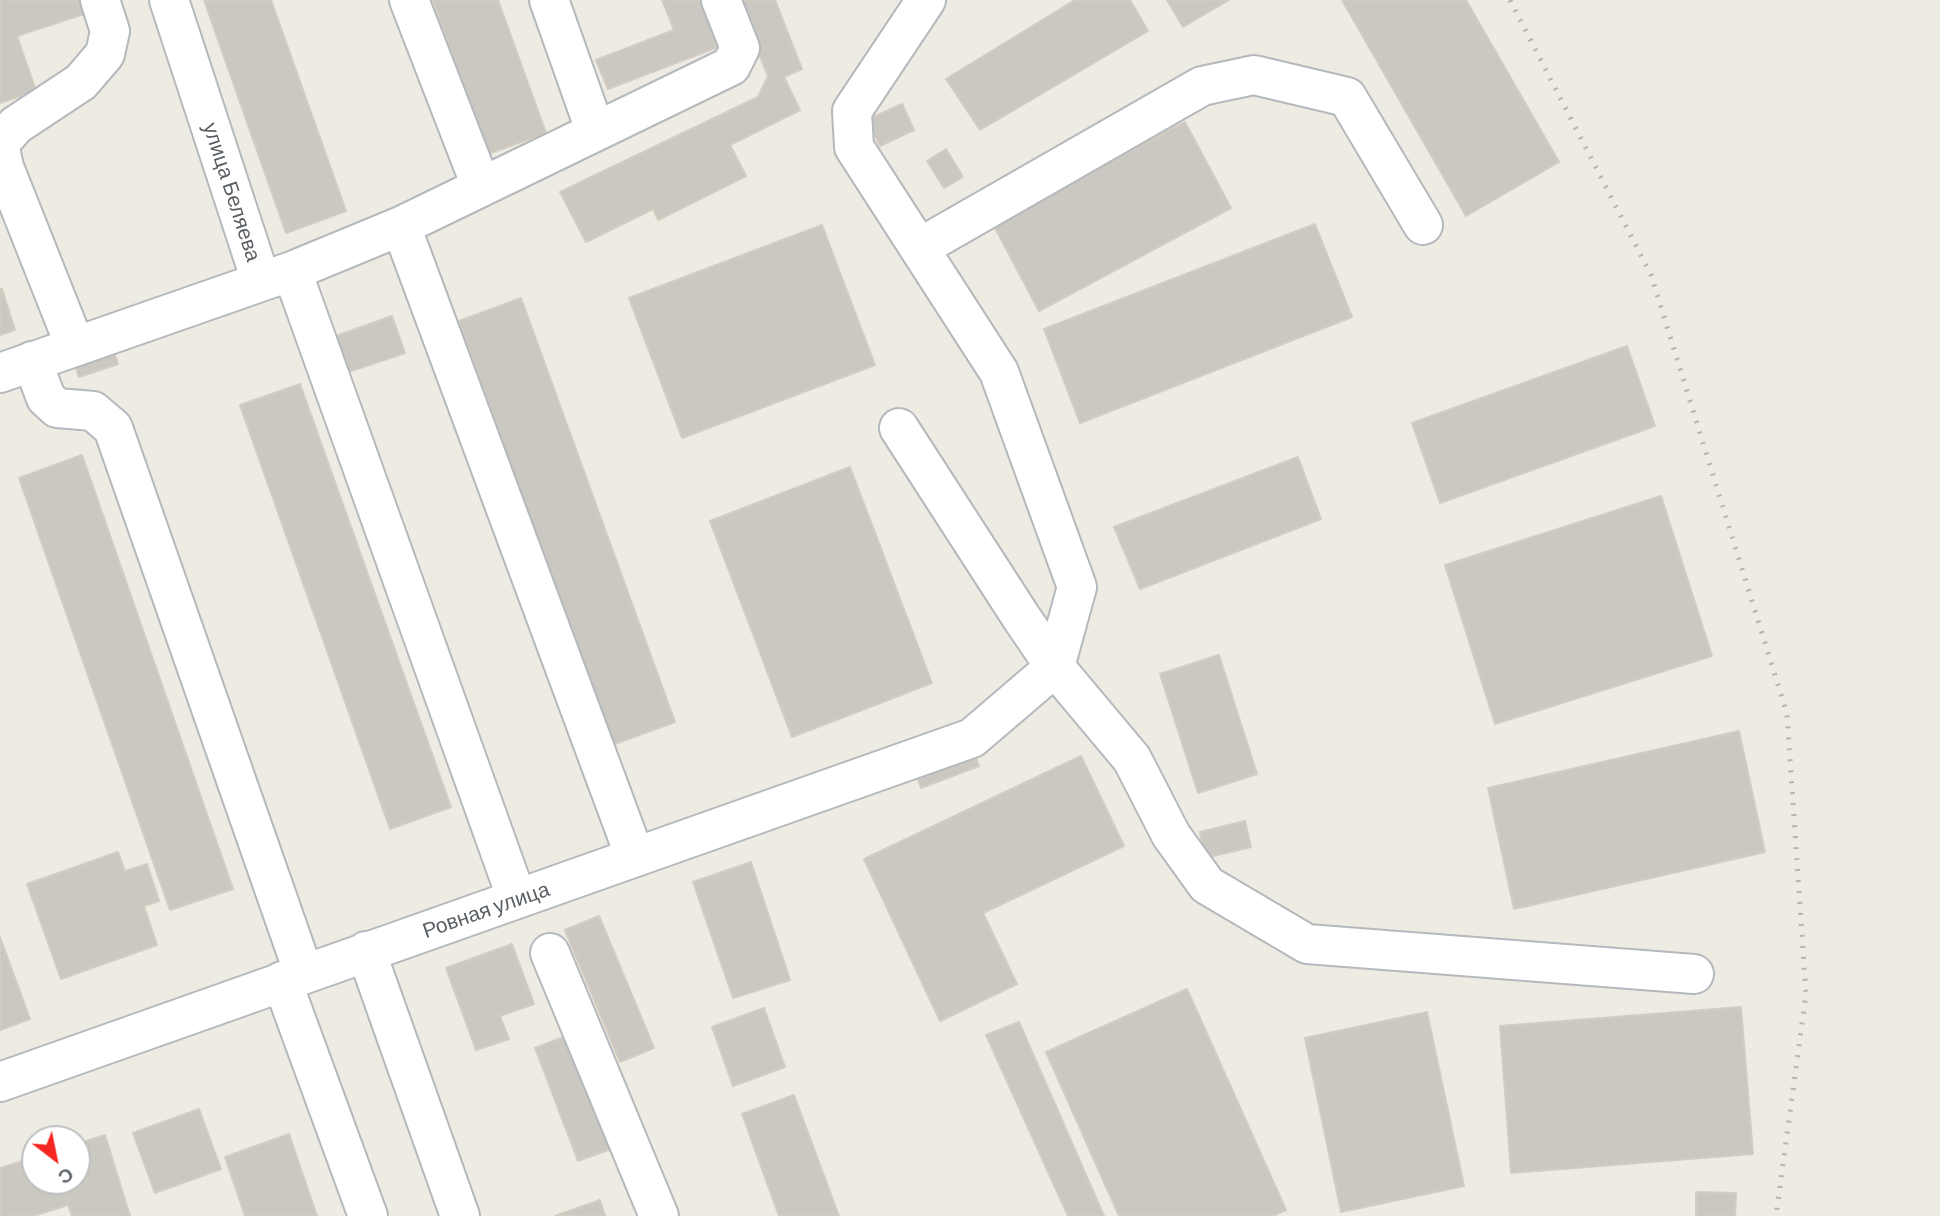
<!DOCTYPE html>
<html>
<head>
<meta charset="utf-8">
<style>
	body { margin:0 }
	#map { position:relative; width:1940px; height:1216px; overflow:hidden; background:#eeebe2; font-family:Barlow,sans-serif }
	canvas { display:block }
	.north { position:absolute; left:21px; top:1125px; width:70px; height:70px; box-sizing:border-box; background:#fff; border:2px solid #bdbfc1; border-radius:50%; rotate:148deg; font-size:19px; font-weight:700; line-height:28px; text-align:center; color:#5a5f64 }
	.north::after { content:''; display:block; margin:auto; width:24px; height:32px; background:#f52720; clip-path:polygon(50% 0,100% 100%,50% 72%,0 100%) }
</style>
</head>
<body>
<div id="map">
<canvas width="1940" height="1216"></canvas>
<div class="north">С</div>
</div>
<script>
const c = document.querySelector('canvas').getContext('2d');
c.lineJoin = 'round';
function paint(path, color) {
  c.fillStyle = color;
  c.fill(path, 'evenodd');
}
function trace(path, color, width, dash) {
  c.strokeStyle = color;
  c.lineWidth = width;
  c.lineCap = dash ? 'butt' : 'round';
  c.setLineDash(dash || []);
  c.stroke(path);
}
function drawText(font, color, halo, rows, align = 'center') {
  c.font = font + ' Barlow,sans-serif';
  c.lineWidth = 5;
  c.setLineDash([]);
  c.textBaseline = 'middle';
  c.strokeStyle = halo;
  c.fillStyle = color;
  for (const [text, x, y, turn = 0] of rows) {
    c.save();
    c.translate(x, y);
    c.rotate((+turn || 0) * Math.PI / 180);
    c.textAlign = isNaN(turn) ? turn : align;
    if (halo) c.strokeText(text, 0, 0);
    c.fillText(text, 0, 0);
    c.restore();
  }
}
const building = new Path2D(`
	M 0,0 L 80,0 L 84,14 L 17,36 L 36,91 L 0,103 Z
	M 204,0 L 271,0 L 346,211 L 286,233 Z
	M 433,0 L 498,0 L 546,133 L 488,154 Z
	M 662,0 L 704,0 L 723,45 L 608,89 L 596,60 L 674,30 Z
	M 737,0 L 775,0 L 802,69 L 784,77 L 800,110 L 730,145 L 746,176 L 658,220 L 653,209 L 586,242 L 560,192 L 758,97 L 768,76 Z
	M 1075,0 L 1130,0 L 1148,31 L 980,130 L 946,79 Z
	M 1167,0 L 1229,0 L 1183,27 Z
	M 1342,0 L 1466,0 L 1559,162 L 1466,216 Z
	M 902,104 L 914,130 L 880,146 L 867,120 Z
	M 1185,122 L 1231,208 L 1039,311 L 993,224 Z
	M 946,149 L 963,177 L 944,188 L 927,161 Z
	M 1315,224 L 1352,317 L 1080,423 L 1044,329 Z
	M 822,225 L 875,365 L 682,438 L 629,298 Z
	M 0,289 L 2,289 L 15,330 L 0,335 Z
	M 521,298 L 675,722 L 612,745 L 459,321 Z
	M 392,316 L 405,353 L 348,372 L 336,336 Z
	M 1627,346 L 1655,426 L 1440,503 L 1412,423 Z
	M 114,352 L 118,364 L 79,377 L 75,365 Z
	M 300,384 L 451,807 L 390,829 L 240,405 Z
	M 82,455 L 233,889 L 170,910 L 19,478 Z
	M 1298,457 L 1321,519 L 1140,589 L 1114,527 Z
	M 850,467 L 932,683 L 792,737 L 710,521 Z
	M 1661,496 L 1712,656 L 1495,724 L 1445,565 Z
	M 1219,655 L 1257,774 L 1198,793 L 1160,674 Z
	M 1739,731 L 1765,852 L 1514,909 L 1488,788 Z
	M 974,752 L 979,766 L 921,788 L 916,774 Z
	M 1081,756 L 1124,846 L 983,913 L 1017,984 L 940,1021 L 864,859 Z
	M 1245,821 L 1251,847 L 1205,858 L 1200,832 Z
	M 118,852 L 125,871 L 147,864 L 159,901 L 144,906 L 157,945 L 61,979 L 27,884 Z
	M 751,862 L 790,980 L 733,998 L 693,882 Z
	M 599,916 L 654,1048 L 620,1062 L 565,930 Z
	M 0,937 L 30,1019 L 0,1030 Z
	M 512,944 L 534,1004 L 500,1016 L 509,1039 L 476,1050 L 446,968 Z
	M 1187,989 L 1286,1210 L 1273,1216 L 1119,1216 L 1046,1052 Z
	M 1741,1007 L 1753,1154 L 1511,1173 L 1500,1026 Z
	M 764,1008 L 785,1067 L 733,1086 L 712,1027 Z
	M 1427,1012 L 1464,1186 L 1341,1212 L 1305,1038 Z
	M 1019,1022 L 1104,1216 L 1068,1216 L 986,1035 Z
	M 569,1035 L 611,1149 L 578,1161 L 535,1048 Z
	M 794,1095 L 839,1216 L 779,1216 L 742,1114 Z
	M 199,1109 L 221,1169 L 155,1193 L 133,1133 Z
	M 289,1134 L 317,1216 L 245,1216 L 225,1157 Z
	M 105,1135 L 130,1216 L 72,1216 L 68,1205 L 33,1216 L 0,1216 L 0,1168 L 35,1157 L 35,1181 L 77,1181 L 77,1144 Z
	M 1696,1192 L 1736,1193 L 1735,1216 L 1696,1216 Z
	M 600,1200 L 605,1216 L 555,1216 Z`);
const minor = new Path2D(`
	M 169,0 L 261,281
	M 409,0 L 481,186
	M 549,0 L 595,130
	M 0,143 L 16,125 L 81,82 L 105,54 L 110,31 L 100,0
	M 0,148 L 4,167 L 75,346
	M 401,226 L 635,857
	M 919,248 L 1202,86 L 1254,75 L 1347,97 L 1423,225
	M 292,271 L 517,899
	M 32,361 L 46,398 L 57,408 L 93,411 L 113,428 L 304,974
	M 0,373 L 292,271 L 401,226 L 731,66 L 740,48 L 721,0
	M 899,428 L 1021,617 L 1055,667 L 1132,759 L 1171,835 L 1207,885 L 1307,944 L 1694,974
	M 366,951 L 460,1216
	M 550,953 L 659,1216
	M 282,981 L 368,1216
	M 0,1082 L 972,738 L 1055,667 L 1077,587 L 999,372 L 854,147 L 852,111 L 926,0`);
const rail = new Path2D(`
	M 1510,0 L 1651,275 L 1787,714 L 1806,994 L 1776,1216`);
const streetNames = [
	["улица Беляева",232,192,72],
	["Ровная улица",486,910,-19]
];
paint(building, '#cbc7c1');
trace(building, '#d3ccc0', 2);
trace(minor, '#b5b9bd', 42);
trace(minor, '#fff', 38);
trace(rail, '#b3b4b5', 5, [2, 9]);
drawText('21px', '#5a5f64', '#fff', streetNames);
</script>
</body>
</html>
